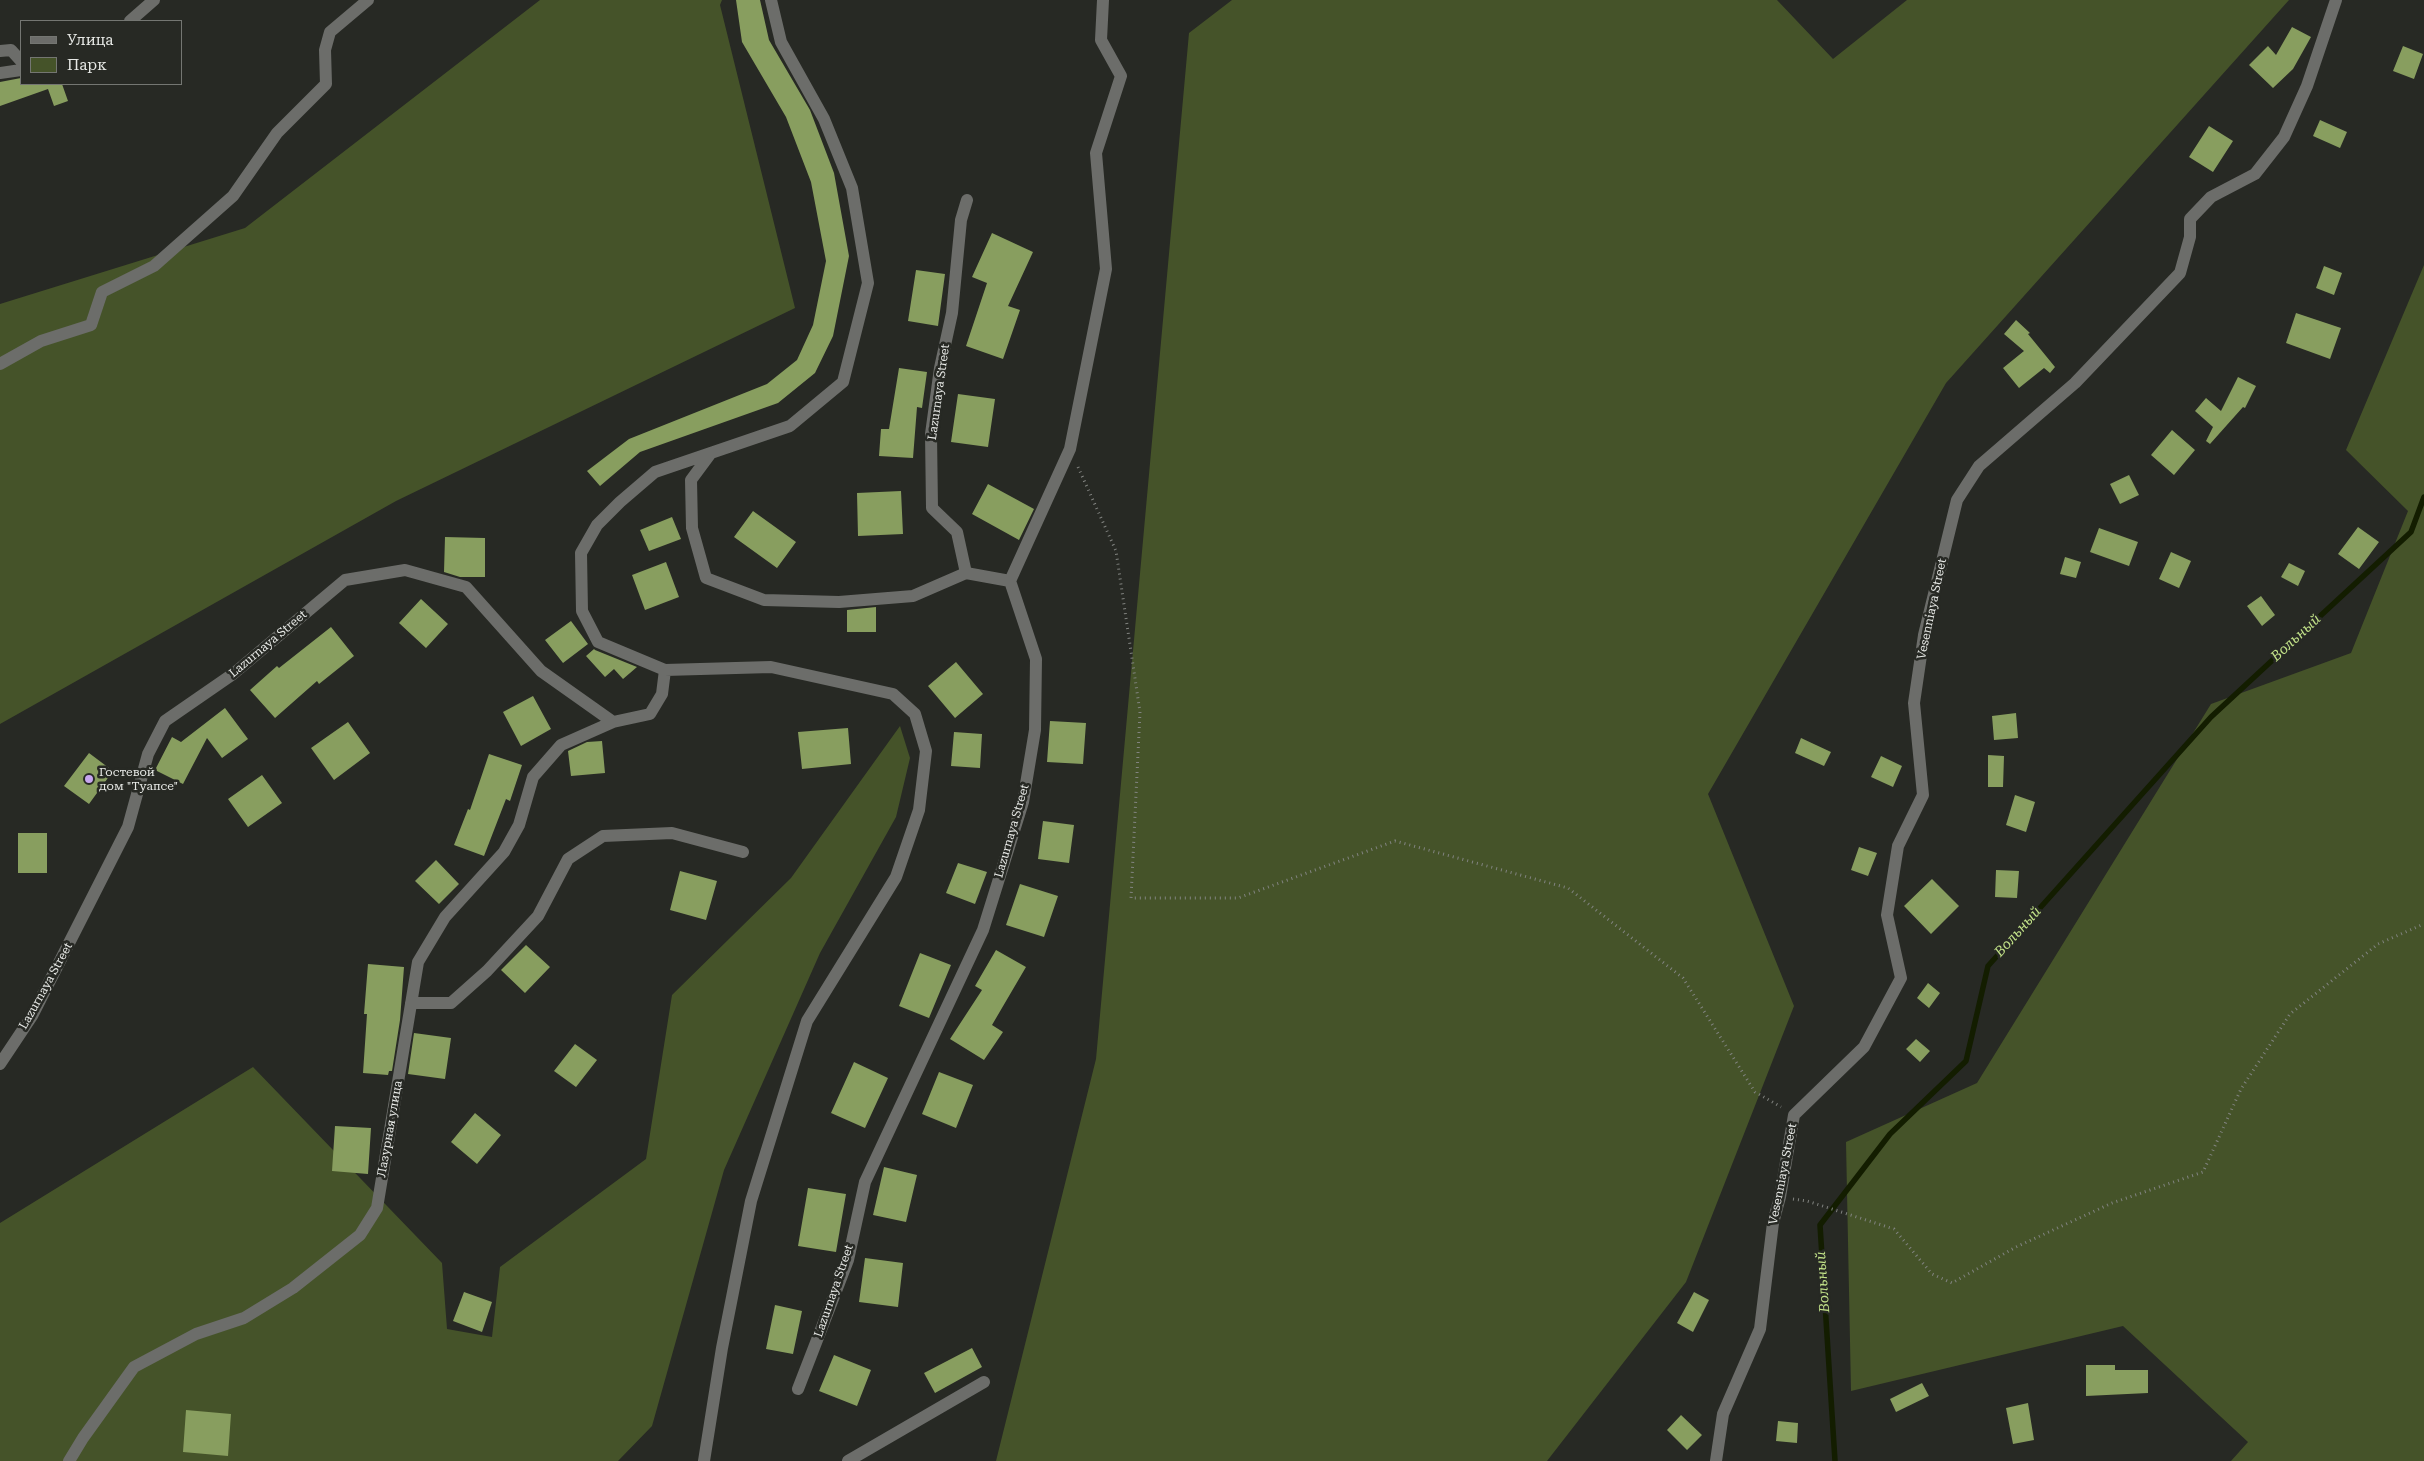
<!DOCTYPE html>
<html>
<head>
<meta charset="utf-8">
<style>
	body { margin:0 }
	#map { position:relative; width:2424px; height:1461px; overflow:hidden; background:#272924; font-family:"Roboto Serif",serif }
	canvas { display:block }
	.legend { position:absolute; left:20px; top:20px; width:162px; height:65px; box-sizing:border-box; background:#272924; border:1px solid #747672; margin:0; padding:6px 9px; list-style:none; font-size:15px; color:#e7e9e6 }
	.legend li { display:flex; align-items:center; gap:10px; height:25px }
	.legend b { width:25px; border:1px solid #747672 }
</style>
</head>
<body>
<div id="map">
<canvas width="2424" height="1461"></canvas>
<ul class="legend">
<li><b style="height:6px;background:#6c6d6a"></b>Улица</li>
<li><b style="height:14px;background:#455329"></b>Парк</li>
</ul>
</div>
<script>
const c = document.querySelector('canvas').getContext('2d');
c.lineJoin = 'round';
function paint(path, color) {
  c.fillStyle = color;
  c.fill(path, 'evenodd');
}
function trace(path, color, width, dash) {
  c.strokeStyle = color;
  c.lineWidth = width;
  c.lineCap = dash ? 'butt' : 'round';
  c.setLineDash(dash || []);
  c.stroke(path);
}
function drawText(font, color, halo, rows, align = 'center') {
  c.font = font + ' "Roboto Serif",serif';
  c.lineWidth = 5;
  c.setLineDash([]);
  c.textBaseline = 'middle';
  c.strokeStyle = halo;
  c.fillStyle = color;
  for (const [text, x, y, turn = 0] of rows) {
    c.save();
    c.translate(x, y);
    c.rotate((+turn || 0) * Math.PI / 180);
    c.textAlign = isNaN(turn) ? turn : align;
    if (halo) c.strokeText(text, 0, 0);
    c.fillText(text, 0, 0);
    c.restore();
  }
}
const green = new Path2D(`
	M 540,0 L 722,0 L 720,5 L 795,308 L 396,501 L 0,724 L 0,304 L 245,228 Z
	M 1232,0 L 1777,0 L 1833,59 L 1907,0 L 2289,0 L 1946,383 L 1708,794 L 1794,1006 L 1686,1282 L 1547,1461 L 996,1461 L 1096,1059 L 1189,33 Z
	M 2424,265 L 2424,1461 L 2231,1461 L 2248,1442 L 2123,1326 L 1851,1391 L 1846,1142 L 1977,1083 L 2211,704 L 2351,653 L 2408,511 L 2346,450 Z
	M 900,726 L 910,758 L 896,817 L 820,953 L 724,1170 L 652,1426 L 618,1461 L 0,1461 L 0,1223 L 253,1067 L 442,1263 L 447,1329 L 492,1337 L 500,1267 L 646,1159 L 672,995 L 791,878 Z`);
const stream = new Path2D(`
	M 1835,1461 L 1820,1225 L 1890,1134 L 1966,1061 L 1988,966 L 2211,717 L 2411,532 L 2424,497`);
const building = new Path2D(`
	M 736,0 L 760,0 L 769,40 L 810,110 L 834,173 L 849,256 L 833,336 L 815,373 L 778,403 L 640,452 L 600,486 L 587,471 L 629,439 L 767,384 L 797,360 L 813,325 L 826,261 L 811,182 L 786,117 L 742,42 Z
	M 2292,27 L 2311,37 L 2293,69 L 2273,88 L 2249,65 L 2268,46 L 2276,55 Z
	M 2403,46 L 2423,54 L 2414,79 L 2393,71 Z
	M 21,78 L 21,84 L 62,84 L 68,101 L 54,106 L 48,89 L 0,106 L 0,82 Z
	M 2320,120 L 2347,132 L 2340,148 L 2313,136 Z
	M 2209,126 L 2233,141 L 2213,172 L 2189,157 Z
	M 992,233 L 1033,252 L 1008,306 L 1020,310 L 1003,359 L 966,346 L 987,283 L 972,277 Z
	M 2324,266 L 2342,273 L 2334,295 L 2316,288 Z
	M 916,270 L 945,274 L 938,326 L 908,321 Z
	M 2296,313 L 2341,328 L 2330,359 L 2286,343 Z
	M 2016,320 L 2030,333 L 2028,334 L 2055,367 L 2050,373 L 2044,368 L 2019,388 L 2003,368 L 2024,351 L 2004,334 Z
	M 899,368 L 927,372 L 922,408 L 917,407 L 913,458 L 879,456 L 881,429 L 889,429 Z
	M 2238,377 L 2256,386 L 2245,408 L 2243,407 L 2210,444 L 2206,441 L 2213,427 L 2195,411 L 2206,398 L 2221,411 Z
	M 958,394 L 995,399 L 988,447 L 951,442 Z
	M 2172,430 L 2195,450 L 2174,475 L 2151,455 Z
	M 2129,475 L 2139,495 L 2120,504 L 2110,484 Z
	M 988,484 L 1034,509 L 1019,540 L 972,514 Z
	M 901,491 L 903,534 L 858,536 L 857,493 Z
	M 753,511 L 796,542 L 777,568 L 734,537 Z
	M 672,517 L 681,539 L 649,551 L 640,530 Z
	M 2358,527 L 2379,542 L 2359,569 L 2338,554 Z
	M 2099,528 L 2138,542 L 2129,566 L 2090,552 Z
	M 445,537 L 485,538 L 485,577 L 460,577 L 444,572 Z
	M 2171,552 L 2191,561 L 2179,588 L 2159,579 Z
	M 2065,557 L 2081,562 L 2076,578 L 2060,574 Z
	M 666,562 L 679,597 L 645,610 L 632,575 Z
	M 2289,563 L 2305,571 L 2298,586 L 2281,577 Z
	M 2261,596 L 2275,615 L 2262,626 L 2247,606 Z
	M 421,599 L 448,624 L 426,648 L 399,623 Z
	M 876,607 L 876,632 L 847,632 L 847,610 Z
	M 571,621 L 588,644 L 563,663 L 545,640 Z
	M 331,627 L 354,656 L 319,684 L 317,681 L 275,718 L 250,690 L 277,666 L 279,668 Z
	M 594,649 L 595,650 L 637,667 L 623,679 L 614,669 L 605,677 L 586,656 Z
	M 956,662 L 983,694 L 955,718 L 928,686 Z
	M 533,696 L 551,729 L 521,746 L 503,712 Z
	M 225,708 L 248,739 L 222,758 L 207,738 L 183,784 L 155,770 L 172,737 L 181,742 Z
	M 2016,713 L 2018,738 L 1994,740 L 1992,716 Z
	M 1050,721 L 1086,723 L 1083,764 L 1047,762 Z
	M 348,722 L 370,753 L 334,780 L 311,748 Z
	M 848,728 L 851,764 L 802,769 L 798,732 Z
	M 954,732 L 982,734 L 980,768 L 951,766 Z
	M 1801,738 L 1831,752 L 1824,766 L 1795,753 Z
	M 602,741 L 605,773 L 571,776 L 568,751 L 587,742 Z
	M 89,753 L 113,771 L 89,804 L 64,786 Z
	M 489,754 L 522,765 L 510,801 L 506,799 L 484,856 L 454,845 L 468,809 L 470,810 Z
	M 1988,755 L 2004,756 L 2003,787 L 1988,787 Z
	M 1881,756 L 1902,766 L 1893,787 L 1871,777 Z
	M 262,775 L 282,803 L 248,827 L 228,799 Z
	M 2015,795 L 2035,802 L 2026,832 L 2006,825 Z
	M 1043,821 L 1074,825 L 1069,863 L 1038,859 Z
	M 18,833 L 47,833 L 47,873 L 18,873 Z
	M 1859,847 L 1877,853 L 1868,876 L 1851,870 Z
	M 436,860 L 459,884 L 439,904 L 415,881 Z
	M 958,863 L 987,872 L 975,904 L 946,893 Z
	M 1996,870 L 2019,871 L 2017,898 L 1995,897 Z
	M 680,871 L 717,881 L 706,920 L 670,910 Z
	M 1932,879 L 1959,906 L 1931,934 L 1904,906 Z
	M 1020,884 L 1058,896 L 1044,937 L 1006,925 Z
	M 526,945 L 550,967 L 525,993 L 501,970 Z
	M 996,950 L 1026,967 L 992,1025 L 1003,1032 L 984,1060 L 950,1039 L 982,990 L 975,986 Z
	M 920,953 L 951,965 L 929,1018 L 899,1006 Z
	M 368,964 L 404,967 L 400,1020 L 392,1071 L 389,1071 L 388,1075 L 363,1073 L 367,1014 L 364,1014 Z
	M 1928,983 L 1940,993 L 1929,1008 L 1917,998 Z
	M 414,1033 L 451,1038 L 445,1079 L 408,1074 Z
	M 1916,1039 L 1930,1051 L 1920,1062 L 1906,1049 Z
	M 575,1044 L 597,1060 L 576,1087 L 554,1071 Z
	M 854,1062 L 888,1078 L 865,1128 L 831,1113 Z
	M 939,1072 L 973,1085 L 956,1128 L 922,1114 Z
	M 475,1113 L 501,1135 L 477,1164 L 451,1142 Z
	M 335,1126 L 371,1128 L 368,1174 L 332,1171 Z
	M 884,1167 L 917,1175 L 906,1222 L 873,1215 Z
	M 808,1188 L 846,1194 L 836,1252 L 798,1246 Z
	M 865,1258 L 903,1263 L 898,1307 L 859,1302 Z
	M 464,1292 L 492,1302 L 482,1332 L 453,1321 Z
	M 1694,1292 L 1709,1300 L 1693,1332 L 1677,1323 Z
	M 775,1305 L 802,1311 L 793,1354 L 766,1349 Z
	M 972,1348 L 982,1367 L 935,1393 L 924,1373 Z
	M 834,1355 L 871,1370 L 857,1406 L 819,1391 Z
	M 2086,1365 L 2115,1365 L 2115,1370 L 2148,1370 L 2148,1393 L 2086,1396 Z
	M 1922,1383 L 1929,1396 L 1896,1412 L 1890,1399 Z
	M 2028,1403 L 2034,1440 L 2013,1444 L 2006,1408 Z
	M 186,1410 L 231,1414 L 228,1456 L 183,1452 Z
	M 1681,1415 L 1702,1435 L 1687,1450 L 1667,1430 Z
	M 1778,1421 L 1798,1423 L 1797,1443 L 1776,1441 Z`);
const path = new Path2D(`
	M 1078,467 L 1116,551 L 1140,712 L 1131,898 L 1238,898 L 1395,841 L 1568,888 L 1683,978 L 1755,1092 L 1781,1107
	M 1793,1199 L 1807,1201 L 1894,1229 L 1932,1274 L 1952,1283 L 2016,1247 L 2112,1203 L 2203,1172 L 2241,1089 L 2290,1014 L 2378,944 L 2424,924`);
const minor = new Path2D(`
	M 130,21 L 154,0
	M 0,51 L 11,50 L 21,61
	M 0,73 L 21,70
	M 0,364 L 41,341 L 91,325 L 102,292 L 154,266 L 233,196 L 277,133 L 326,84 L 325,50 L 330,32 L 368,0
	M 711,453 L 691,480 L 692,528 L 706,578 L 764,600 L 839,602 L 913,596 L 966,573
	M 1010,581 L 1070,449 L 1106,269 L 1096,153 L 1121,76 L 1101,40 L 1103,0
	M 665,670 L 771,667 L 893,694 L 915,714 L 926,751 L 919,810 L 896,877 L 807,1021 L 751,1201 L 722,1348 L 704,1461
	M 411,1003 L 451,1003 L 487,971 L 538,916 L 568,859 L 603,836 L 672,833 L 743,852
	M 0,1064 L 32,1016 L 128,827 L 148,754 L 165,721 L 233,674 L 345,580 L 405,570 L 466,587 L 541,671 L 613,722 L 650,714 L 662,694 L 665,670 L 598,642 L 582,611 L 581,553 L 597,525 L 620,502 L 655,472 L 790,426 L 843,382 L 868,283 L 852,188 L 824,119 L 781,42 L 771,0
	M 798,1389 L 848,1260 L 865,1182 L 983,930 L 1023,802 L 1035,730 L 1036,659 L 1010,581 L 966,573 L 957,532 L 932,508 L 931,434 L 940,368 L 952,313 L 961,220 L 967,200
	M 69,1461 L 83,1438 L 134,1367 L 196,1334 L 244,1318 L 293,1288 L 360,1235 L 377,1208 L 418,962 L 445,917 L 504,852 L 519,825 L 533,777 L 561,745 L 613,722
	M 848,1461 L 984,1382
	M 1716,1461 L 1723,1414 L 1760,1329 L 1773,1223 L 1780,1197 L 1794,1115 L 1864,1047 L 1901,978 L 1887,915 L 1898,846 L 1923,795 L 1914,703 L 1924,635 L 1957,500 L 1979,466 L 2075,383 L 2180,273 L 2190,237 L 2190,219 L 2211,197 L 2255,174 L 2284,137 L 2307,86 L 2336,0`);
const markers = [
	[89,779,5,"#c7a6ef"]
];
const streetNames = [
	["Lazurnaya Street",939,392,-82],
	["Vesenniaya Street",1932,609,-78],
	["Lazurnaya Street",268,644,-40],
	["Lazurnaya Street",1012,831,-74],
	["Lazurnaya Street",46,986,-61],
	["Лазурная улица",390,1129,-80],
	["Vesenniaya Street",1783,1174,-79],
	["Lazurnaya Street",834,1291,-71]
];
const poiNames = [
	["Гостевой",99,772],
	["дом \"Туапсе\"",99,786]
];
const waterNames = [
	["Вольный",2296,638,-43],
	["Вольный",2018,932,-48],
	["Вольный",1823,1282,-94]
];
paint(green, '#455329');
trace(stream, '#131d00', 5.5);
paint(building, '#889e5f');
trace(path, '#828480', 3, [1, 4]);
trace(minor, '#6c6d6a', 12);
for (const [x, y, r, color] of markers) {
  const dot = new Path2D();
  dot.arc(x, y, r, 0, 2 * Math.PI);
  c.fillStyle = color;
  c.fill(dot);
  trace(dot, '#272924', 2);
}
drawText('12px', '#e7e9e6', '#272924', streetNames);
drawText('12px', '#e7e9e6', '#272924', poiNames, 'left');
drawText('italic 14px', '#c3e389', '#272924', waterNames);
</script>
</body>
</html>
